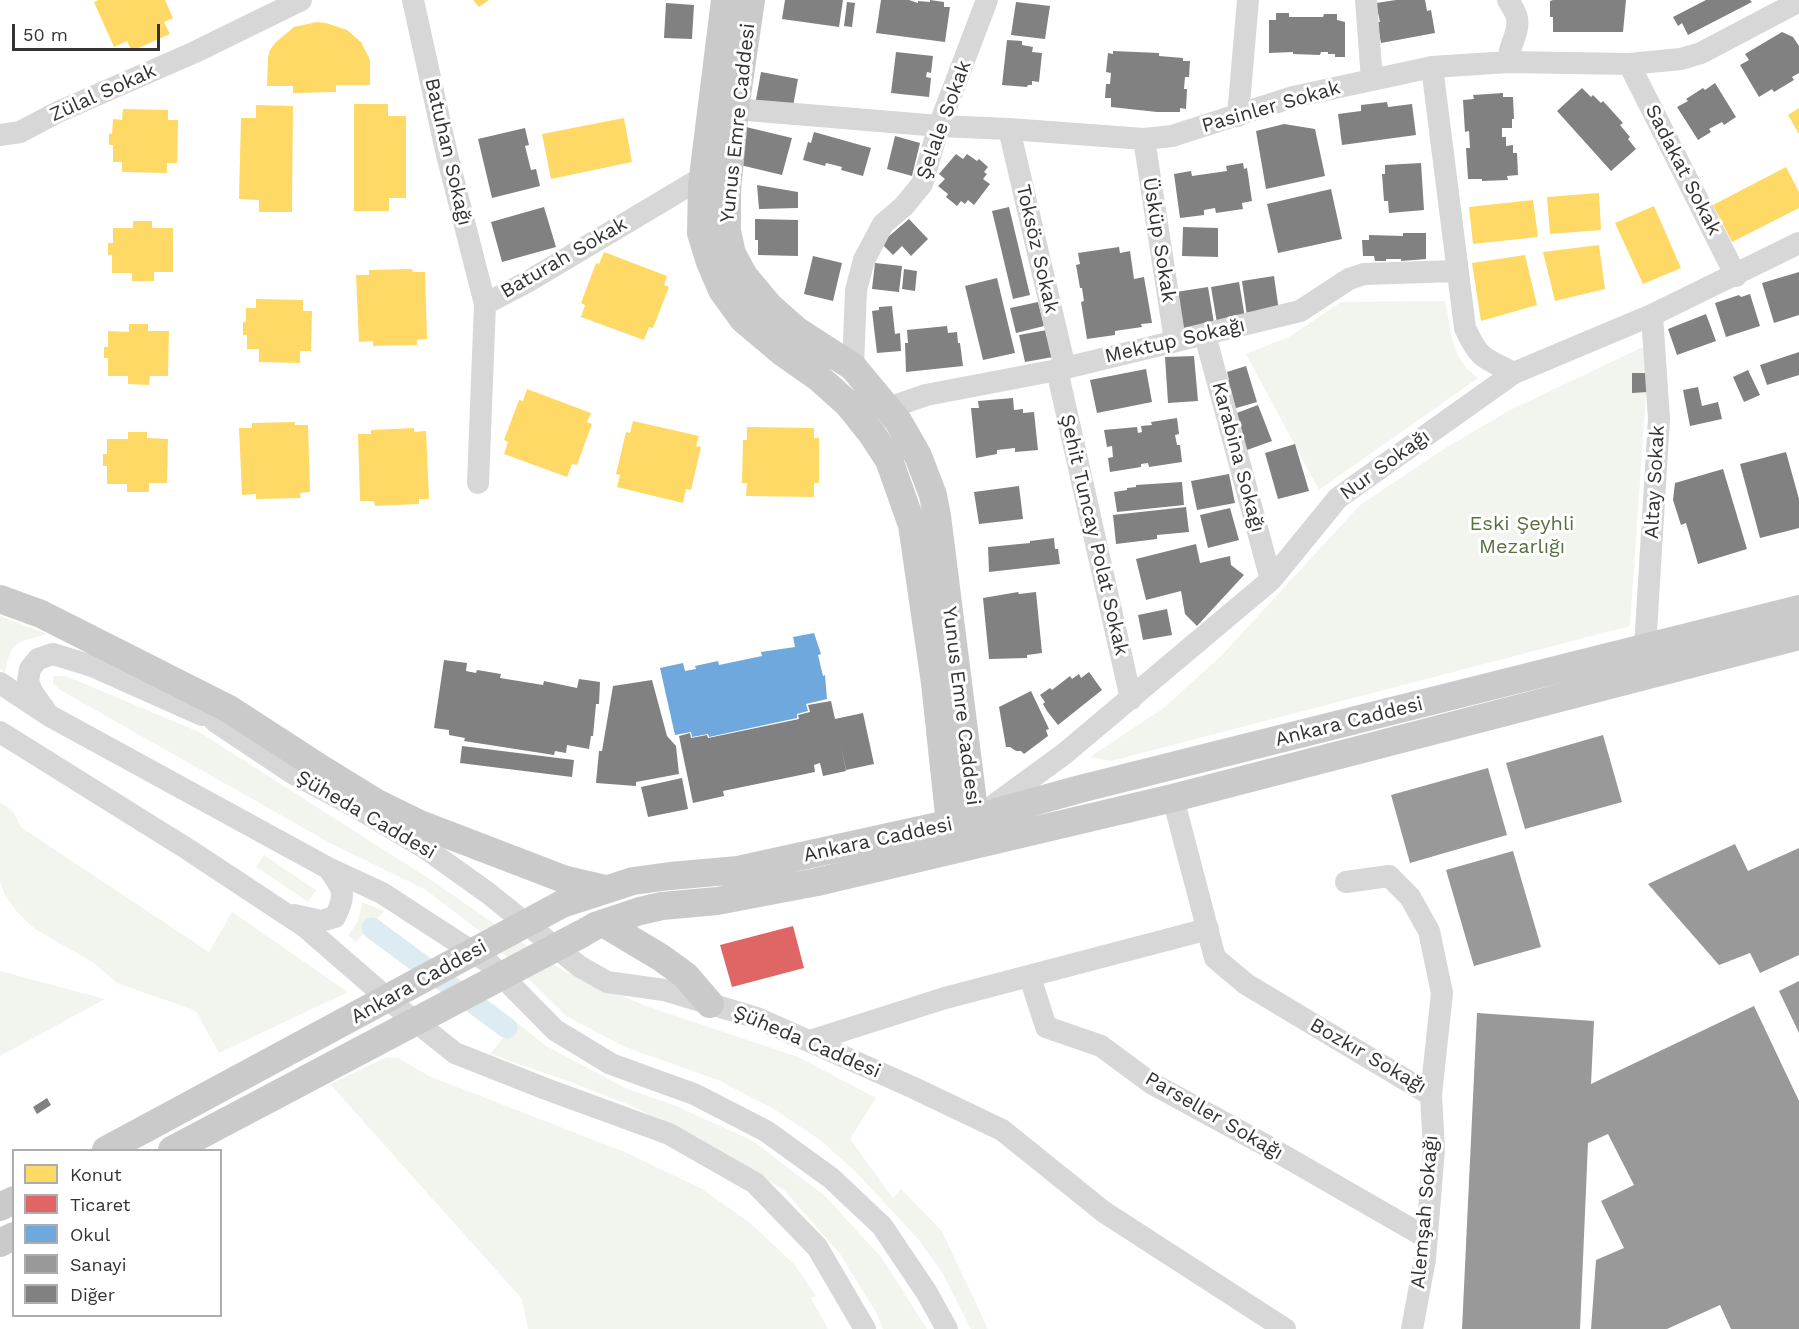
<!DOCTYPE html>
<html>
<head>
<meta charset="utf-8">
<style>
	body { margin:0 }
	#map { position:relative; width:1799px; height:1329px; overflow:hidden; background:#fff; font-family:"Work Sans",sans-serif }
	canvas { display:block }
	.legend { position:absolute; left:12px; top:1149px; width:210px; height:168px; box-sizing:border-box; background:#fff; border:2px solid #adadad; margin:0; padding:8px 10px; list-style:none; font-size:18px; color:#333 }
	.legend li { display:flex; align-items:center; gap:12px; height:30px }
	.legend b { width:30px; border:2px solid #adadad }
	.scale { position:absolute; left:12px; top:24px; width:148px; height:27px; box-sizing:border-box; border:3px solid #333; border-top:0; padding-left:8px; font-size:18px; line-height:21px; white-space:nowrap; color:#333; -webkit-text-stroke:4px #fff; paint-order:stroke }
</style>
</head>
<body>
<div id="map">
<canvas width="1799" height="1329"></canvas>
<ul class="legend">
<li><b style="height:16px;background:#ffd966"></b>Konut</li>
<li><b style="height:16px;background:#e06666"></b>Ticaret</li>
<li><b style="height:16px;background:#6fa8dc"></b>Okul</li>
<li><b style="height:16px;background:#999"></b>Sanayi</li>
<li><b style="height:16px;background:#818181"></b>Diğer</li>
</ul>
<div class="scale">50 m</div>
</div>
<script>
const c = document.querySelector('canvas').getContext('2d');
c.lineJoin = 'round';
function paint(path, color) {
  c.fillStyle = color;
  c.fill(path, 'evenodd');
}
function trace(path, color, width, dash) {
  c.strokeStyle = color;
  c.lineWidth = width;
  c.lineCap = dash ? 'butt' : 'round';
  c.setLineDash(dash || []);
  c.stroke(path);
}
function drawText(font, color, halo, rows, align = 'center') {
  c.font = font + ' "Work Sans",sans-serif';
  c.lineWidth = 6;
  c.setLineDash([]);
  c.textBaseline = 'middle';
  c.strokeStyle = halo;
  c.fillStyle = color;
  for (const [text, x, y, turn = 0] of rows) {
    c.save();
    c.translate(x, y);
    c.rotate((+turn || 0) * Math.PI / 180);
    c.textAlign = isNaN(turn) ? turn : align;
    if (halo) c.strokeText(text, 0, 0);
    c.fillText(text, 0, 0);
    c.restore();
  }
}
const green = new Path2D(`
	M 1445,301 C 1452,333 1450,358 1478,378 L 1319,490 L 1246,354 L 1289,337 L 1341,302 Z
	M 1643,347 L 1647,379 L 1630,626 L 1111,761 L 1090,757 L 1165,707 L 1222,655 L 1360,505 L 1447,447 L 1510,410 Z
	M 0,616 L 47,634 C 16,643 11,640 5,673 L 0,668 Z
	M 53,676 L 66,676 L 199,732 L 425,876 L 562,970 L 646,1006 L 798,1057 L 876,1098 L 850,1139 L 893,1198 L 901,1189 L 942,1231 L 988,1329 L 971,1329 L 942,1272 L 918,1239 L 855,1171 L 820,1140 L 772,1108 L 718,1080 L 625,1047 L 566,1016 L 482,933 L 426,890 L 328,842 L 62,691 L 53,684 Z
	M 0,802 L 13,811 L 21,827 L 209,952 L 232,912 L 348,992 L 219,1053 L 197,1013 L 191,1009 L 117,983 L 94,963 L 35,929 L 17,912 L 4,893 L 0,882 Z
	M 264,855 L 316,890 L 308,902 L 256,867 Z
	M 362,902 L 384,911 L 356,942 L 348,935 C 357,925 361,915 362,902 Z
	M 0,971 L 105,999 L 0,1056 Z
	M 516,1022 L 546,1046 L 625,1088 L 676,1106 L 753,1141 L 825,1196 L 881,1257 L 927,1329 L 883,1329 L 877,1314 L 840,1254 L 784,1190 L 718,1151 L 632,1106 L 568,1081 L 490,1054 Z
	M 387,1057 L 398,1058 L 429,1076 L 627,1153 L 702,1189 L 749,1222 L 794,1264 L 816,1296 L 811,1298 L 828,1329 L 528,1329 L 522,1299 L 330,1084 Z`);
const homes = new Path2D(`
	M 98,0 L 165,0 L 173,18 L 164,22 L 170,34 L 132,51 L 127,41 L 114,47 L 94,2 Z
	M 473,0 L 489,0 L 479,7 Z
	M 317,22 L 326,23 L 347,30 L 361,42 L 370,60 L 370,85 L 336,85 L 336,92 L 293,93 L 293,86 L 267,86 L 268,57 L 270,50 L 276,42 L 294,27 Z
	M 354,104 L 388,104 L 388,116 L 406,116 L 406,198 L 389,198 L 389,211 L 354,211 Z
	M 256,105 L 293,106 L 292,212 L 259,212 L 259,200 L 239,199 L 241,118 L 256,118 Z
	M 1799,108 L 1799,134 L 1788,115 Z
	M 123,109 L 168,110 L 168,120 L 178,120 L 177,163 L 167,163 L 167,173 L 122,172 L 122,162 L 113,162 L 113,145 L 109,145 L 109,133 L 112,134 L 113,119 L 122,120 Z
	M 624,118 L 632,162 L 551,179 L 542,134 Z
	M 1786,167 L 1799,192 L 1799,208 L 1732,242 L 1713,205 Z
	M 1599,193 L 1601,230 L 1550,234 L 1547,197 Z
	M 1533,200 L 1538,237 L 1473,244 L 1469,207 Z
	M 1654,206 L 1681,268 L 1643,284 L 1615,223 Z
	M 133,221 L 152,221 L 152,228 L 173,228 L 173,272 L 154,272 L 154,281 L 132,281 L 132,273 L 112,273 L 112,255 L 108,255 L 108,243 L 113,243 L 113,228 L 133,228 Z
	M 1599,245 L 1605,289 L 1555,301 L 1543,252 Z
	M 604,252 L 667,276 L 664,285 L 669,287 L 653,328 L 649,327 L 644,340 L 581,317 L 585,305 L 581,303 L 596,263 L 599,264 Z
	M 1525,255 L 1537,305 L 1481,321 L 1472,263 Z
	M 412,269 L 413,272 L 425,272 L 427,339 L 417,340 L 417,345 L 373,346 L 373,341 L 359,342 L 356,275 L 369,275 L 369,270 Z
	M 256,299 L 303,300 L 303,311 L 312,311 L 311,351 L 300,351 L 300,363 L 259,362 L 259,349 L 247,349 L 247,335 L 243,335 L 243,322 L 246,322 L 246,308 L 256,308 Z
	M 129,324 L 148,324 L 148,331 L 169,331 L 168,376 L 150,376 L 149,385 L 128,384 L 128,376 L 108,376 L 108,358 L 104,358 L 104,347 L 108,347 L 108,331 L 129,332 Z
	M 527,389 L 591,413 L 587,422 L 592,424 L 577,465 L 572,464 L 567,477 L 504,454 L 508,442 L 504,440 L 519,400 L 523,401 Z
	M 633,421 L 699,436 L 696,446 L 701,447 L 691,490 L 686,489 L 683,503 L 617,487 L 620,475 L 616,474 L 626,432 L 630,433 Z
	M 295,422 L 295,425 L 308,425 L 310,492 L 300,493 L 301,498 L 256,499 L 256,494 L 242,495 L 239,428 L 252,428 L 252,423 Z
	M 747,427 L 814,428 L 814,438 L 819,438 L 819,483 L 814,483 L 814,497 L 746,496 L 747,483 L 742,483 L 743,440 L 747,440 Z
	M 414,428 L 414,432 L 426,431 L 429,499 L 419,499 L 419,504 L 375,506 L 374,501 L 360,501 L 358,434 L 371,434 L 371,430 Z
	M 128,432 L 147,432 L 147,438 L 168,439 L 167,483 L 149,483 L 149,492 L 127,492 L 127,484 L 107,484 L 107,466 L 103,466 L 103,454 L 107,454 L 107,439 L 128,439 Z`);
const shops = new Path2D(`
	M 793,926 L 804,968 L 732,987 L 720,945 Z`);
const schools = new Path2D(`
	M 814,633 L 821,654 L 818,655 L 823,676 L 825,675 L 827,699 L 806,704 L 808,711 L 797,714 L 797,718 L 709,737 L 708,734 L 692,737 L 691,732 L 675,735 L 660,668 L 683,663 L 685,671 L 696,669 L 695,666 L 718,661 L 719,665 L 762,656 L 761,652 L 795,647 L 793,637 Z`);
const industry = new Path2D(`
	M 1603,735 L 1622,802 L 1525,829 L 1506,763 Z
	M 1488,768 L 1507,835 L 1410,863 L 1391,795 Z
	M 1735,844 L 1748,871 L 1799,848 L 1799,955 L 1760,973 L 1750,953 L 1719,965 L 1648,884 Z
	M 1513,851 L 1541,947 L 1474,966 L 1446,870 Z
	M 1799,981 L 1799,1033 L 1779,991 Z
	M 1754,1006 L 1799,1101 L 1799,1329 L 1731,1329 L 1720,1305 L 1667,1329 L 1591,1329 L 1596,1260 L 1624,1248 L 1601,1201 L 1634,1185 L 1608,1134 L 1588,1143 L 1580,1329 L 1462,1329 L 1477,1013 L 1594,1021 L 1591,1084 Z`);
const canal = new Path2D(`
	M 372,928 L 507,1028`);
const building = new Path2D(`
	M 785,0 L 843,0 L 839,27 L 782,19 Z
	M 881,0 L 909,0 L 918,3 L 918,1 L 930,2 L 930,0 L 944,2 L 944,7 L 950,7 L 945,42 L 876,33 Z
	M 1396,0 L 1425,0 L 1427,11 L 1431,10 L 1435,33 L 1381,43 L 1377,22 L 1380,22 L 1376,3 Z
	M 1553,0 L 1626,0 L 1623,32 L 1553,32 L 1553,17 L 1550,17 L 1550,1 Z
	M 1706,0 L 1750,0 L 1752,2 L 1688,35 L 1682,23 L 1678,26 L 1673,17 Z
	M 847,2 L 855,3 L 852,27 L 844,26 Z
	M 1016,2 L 1050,6 L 1045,39 L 1011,35 Z
	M 666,3 L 694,5 L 692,39 L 664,38 Z
	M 1276,13 L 1289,13 L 1289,17 L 1323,17 L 1324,14 L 1337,14 L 1337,20 L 1345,22 L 1345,57 L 1335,57 L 1335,54 L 1328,54 L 1328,52 L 1321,52 L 1320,55 L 1293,54 L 1293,52 L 1269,53 L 1269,20 L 1276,20 Z
	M 1782,32 L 1793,37 L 1799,46 L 1799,73 L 1792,77 L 1794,80 L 1774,92 L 1772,89 L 1759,97 L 1740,65 L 1749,60 L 1745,54 Z
	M 1007,40 L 1022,41 L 1022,45 L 1033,47 L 1032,52 L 1042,53 L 1039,82 L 1032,81 L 1032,85 L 1028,85 L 1027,87 L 1002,85 Z
	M 1113,51 L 1159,53 L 1159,56 L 1183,58 L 1183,61 L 1190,61 L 1189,77 L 1185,77 L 1184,89 L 1187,89 L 1186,109 L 1180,108 L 1180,112 L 1157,112 L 1111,107 L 1111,98 L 1105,98 L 1106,84 L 1110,84 L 1111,73 L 1106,72 L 1108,53 L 1113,54 Z
	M 896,52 L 933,56 L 931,73 L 927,72 L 926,77 L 931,78 L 929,97 L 891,93 Z
	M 761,72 L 798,79 L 792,112 L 755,105 Z
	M 1715,83 L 1736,117 L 1724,125 L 1722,122 L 1709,129 L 1711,132 L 1698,140 L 1677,107 L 1688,101 L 1686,99 L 1703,88 L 1705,90 Z
	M 1582,88 L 1591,97 L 1593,95 L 1601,103 L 1603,101 L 1623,123 L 1620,125 L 1630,137 L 1628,139 L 1636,149 L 1611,171 L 1557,111 Z
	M 1503,93 L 1503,97 L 1513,97 L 1514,119 L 1512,119 L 1512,128 L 1502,128 L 1502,137 L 1506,137 L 1506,146 L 1513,145 L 1513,153 L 1517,153 L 1518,175 L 1507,176 L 1508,180 L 1482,181 L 1482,179 L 1468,179 L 1466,148 L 1470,148 L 1469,131 L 1465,132 L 1463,100 L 1474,99 L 1473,95 Z
	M 1387,102 L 1388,107 L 1412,104 L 1416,135 L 1342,145 L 1338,114 L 1361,111 L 1361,105 Z
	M 1284,124 L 1315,129 L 1325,176 L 1266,189 L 1256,131 Z
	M 746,127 L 792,138 L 782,175 L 736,164 Z
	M 525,128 L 529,145 L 525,146 L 531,170 L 536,169 L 540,186 L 492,198 L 478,139 Z
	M 814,132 L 871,148 L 863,176 L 841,170 L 842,167 L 826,163 L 825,166 L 803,160 L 808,142 L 811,143 Z
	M 895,136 L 920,143 L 912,176 L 887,169 Z
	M 956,154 L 963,159 L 967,154 L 977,161 L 979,159 L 988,167 L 984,172 L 987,174 L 983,179 L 990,184 L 974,205 L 968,200 L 965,204 L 961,201 L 957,206 L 946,197 L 948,194 L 938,186 L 945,179 L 939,174 Z
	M 1243,163 L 1244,169 L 1247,168 L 1252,201 L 1242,203 L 1243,209 L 1216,213 L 1215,208 L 1204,210 L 1204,215 L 1180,218 L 1174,174 L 1191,171 L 1192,176 L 1227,171 L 1226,166 Z
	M 1421,163 L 1424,210 L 1389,213 L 1388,201 L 1384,201 L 1382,174 L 1385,174 L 1385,165 Z
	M 757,185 L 798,192 L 798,208 L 759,209 Z
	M 1331,189 L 1342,239 L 1278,253 L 1267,204 Z
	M 544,207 L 556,247 L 502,262 L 491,222 Z
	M 1009,207 L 1030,295 L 1013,299 L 992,211 Z
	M 755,219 L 798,220 L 798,256 L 758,255 L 758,240 L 755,240 Z
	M 909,219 L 928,239 L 911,256 L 902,246 L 893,255 L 881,243 Z
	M 1183,227 L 1218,228 L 1218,257 L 1182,256 Z
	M 1403,233 L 1426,233 L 1426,259 L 1401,261 L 1401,259 L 1386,259 L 1386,261 L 1375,261 L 1374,256 L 1363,256 L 1362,240 L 1369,240 L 1369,235 L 1403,236 Z
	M 1119,247 L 1120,253 L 1130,251 L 1134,279 L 1144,277 L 1152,323 L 1141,324 L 1142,327 L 1115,331 L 1115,335 L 1087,339 L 1081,302 L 1084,301 L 1082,288 L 1080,288 L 1076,265 L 1080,264 L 1078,253 Z
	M 813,256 L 842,263 L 833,301 L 804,294 Z
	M 875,263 L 902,266 L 899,292 L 872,289 Z
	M 904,269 L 917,271 L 915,291 L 902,289 Z
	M 1799,272 L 1799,315 L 1774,323 L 1762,283 Z
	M 1274,276 L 1279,311 L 1247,316 L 1242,281 Z
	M 997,278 L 1015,353 L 983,360 L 965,286 Z
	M 1239,282 L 1245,318 L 1217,323 L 1211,287 Z
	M 1208,287 L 1214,323 L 1183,329 L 1176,292 Z
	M 1750,294 L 1760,326 L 1726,337 L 1715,303 L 1739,295 L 1741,297 Z
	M 1038,302 L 1044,326 L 1016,333 L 1010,308 Z
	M 892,306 L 895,334 L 900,333 L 901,351 L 877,353 L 872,311 L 879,310 L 879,307 Z
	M 1706,314 L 1716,341 L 1677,355 L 1668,329 Z
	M 947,326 L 948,333 L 957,332 L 958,343 L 960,343 L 963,366 L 906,372 L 905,343 L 908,343 L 907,330 Z
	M 1047,330 L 1053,357 L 1025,362 L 1019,335 Z
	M 1799,352 L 1799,375 L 1767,385 L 1760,365 Z
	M 1194,356 L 1198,401 L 1168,403 L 1165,357 Z
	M 1246,366 L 1257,402 L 1233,409 L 1224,381 L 1229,380 L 1227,372 Z
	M 1146,369 L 1152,402 L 1097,413 L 1090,380 Z
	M 1748,370 L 1760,395 L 1744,402 L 1733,377 Z
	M 1632,373 L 1648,373 L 1648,392 L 1632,393 Z
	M 1698,387 L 1702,406 L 1718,402 L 1722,419 L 1690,426 L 1683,390 Z
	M 1013,398 L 1014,410 L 1023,409 L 1023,413 L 1034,412 L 1038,450 L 1015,452 L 1015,448 L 997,450 L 997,454 L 976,458 L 971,408 L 979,408 L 978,401 Z
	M 1258,405 L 1272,441 L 1247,450 L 1234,414 Z
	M 1177,418 L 1179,434 L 1175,435 L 1177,445 L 1180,445 L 1182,462 L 1149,467 L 1148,463 L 1141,464 L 1141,467 L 1110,472 L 1108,458 L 1113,457 L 1112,446 L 1107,447 L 1104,430 L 1137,427 L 1138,433 L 1142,432 L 1141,426 L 1152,425 L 1151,422 Z
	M 1295,444 L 1309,491 L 1278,499 L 1265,453 Z
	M 1786,452 L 1799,499 L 1799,528 L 1760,538 L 1740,464 Z
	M 1723,469 L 1747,549 L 1698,564 L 1686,523 L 1681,525 L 1673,500 L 1675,483 Z
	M 1229,474 L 1235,503 L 1197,510 L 1191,481 Z
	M 1182,482 L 1184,505 L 1117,512 L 1114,492 L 1127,490 L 1127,488 L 1136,487 L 1136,485 Z
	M 1019,486 L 1023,519 L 979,524 L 974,492 Z
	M 1186,507 L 1189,532 L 1157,535 L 1157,539 L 1116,544 L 1113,515 Z
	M 1230,508 L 1239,540 L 1208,548 L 1200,515 Z
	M 1054,538 L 1055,549 L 1058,549 L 1060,564 L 989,572 L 988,547 L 1030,543 L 1030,541 Z
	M 1196,544 L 1200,563 L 1230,556 L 1231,565 L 1244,575 L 1197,626 L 1185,614 L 1181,591 L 1146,600 L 1136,559 Z
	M 1018,592 L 1019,594 L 1036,592 L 1042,653 L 1027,655 L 1027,658 L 989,659 L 983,598 Z
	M 1167,609 L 1172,635 L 1143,640 L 1138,615 Z
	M 444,660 L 467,663 L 466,671 L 476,673 L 477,670 L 501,674 L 500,678 L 543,685 L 544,681 L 577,688 L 579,679 L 600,682 L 599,704 L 596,704 L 593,736 L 591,736 L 589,749 L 567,745 L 566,753 L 555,751 L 554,755 L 464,741 L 465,738 L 449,735 L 449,730 L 434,728 Z
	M 1089,672 L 1102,690 L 1058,725 L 1047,711 L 1043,704 L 1045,702 L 1040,695 L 1050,688 L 1052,690 L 1070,676 L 1072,679 L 1079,674 L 1081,678 Z
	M 652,680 L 667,736 L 676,746 L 679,774 L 636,782 L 636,786 L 596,783 L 599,751 L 602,751 L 613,686 Z
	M 1031,691 L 1049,729 L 1046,730 L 1048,736 L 1024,754 L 1021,751 L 1016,751 L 1010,747 L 1006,747 L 999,707 Z
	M 831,701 L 835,719 L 863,713 L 874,764 L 846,770 L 840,740 L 846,771 L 823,776 L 820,763 L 814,765 L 815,772 L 723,791 L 724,796 L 693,803 L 679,736 L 690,733 L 691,738 L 707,735 L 708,738 L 799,719 L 798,715 L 810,712 L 808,705 Z
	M 462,746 L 574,760 L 572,777 L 460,763 Z
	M 682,778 L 688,809 L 648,817 L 641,787 Z
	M 47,1098 L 51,1105 L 37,1114 L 33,1107 Z`);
const minor = new Path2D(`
	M 413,0 L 447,155 L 485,304
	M 1366,0 L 1372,80
	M 1508,0 C 1511,6 1516,12 1517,18 C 1520,34 1507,47 1509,62
	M 1629,64 L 1736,276
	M 1432,67 L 1465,328 C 1479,359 1484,358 1514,373
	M 735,109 L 939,126 L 1009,129 L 1144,139 L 1172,136 L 1293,97 L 1432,67 L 1509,62 L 1629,64 L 1681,59 L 1701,53 L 1794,4
	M 1238,116 L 1248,0
	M 1009,129 L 1065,368
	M 0,135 L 20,132 L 58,112 L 195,52 L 301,0
	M 1144,139 L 1175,341
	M 1205,335 L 1271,580
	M 853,367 L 856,290 L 864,260 L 883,224 L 904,206 L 922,184 L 939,126 L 987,0
	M 1057,370 L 1131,699
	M 889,410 L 900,404 L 926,395 L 1057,370 L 1300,311 L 1349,279 L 1364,274 L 1456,271
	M 478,483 L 485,304 L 527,282 L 703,177
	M 1645,648 L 1659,419 L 1652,315
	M 0,683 L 50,716 L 328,868 L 382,893 L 488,962 L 555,1030 L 611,1064 L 694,1094 L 766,1131 L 831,1178 L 882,1226 L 927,1293 L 947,1329
	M 189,695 L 216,722 L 294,774 L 354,806 L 425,848 L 488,893 L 579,966 L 607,982 L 664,990 L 757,1018 L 914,1088 L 1002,1130 L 1104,1212 L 1285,1329
	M 45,710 L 32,692 L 28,681 L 30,669 L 38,659 L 53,654 L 92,666 L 202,715
	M 0,732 L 189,850 L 304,926 L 401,1010 L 455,1053 L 546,1089 L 669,1134 L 755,1183 L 817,1247 L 865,1329
	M 1173,798 L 1215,958 L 1246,984 L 1431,1095 L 1442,993 L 1429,931 L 1410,897 L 1389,876 L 1346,882
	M 986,811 L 1064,754 L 1271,580 L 1338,498 L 1514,373 L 1652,315 L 1799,243
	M 294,915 L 321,921 L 335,917 C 347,894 343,888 328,868
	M 1030,977 L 1046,1027 L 1101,1046 L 1151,1083 L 1267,1146 L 1427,1238
	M 810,1041 L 945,998 L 1208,929
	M 1412,1329 L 1425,1259 L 1434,1149 L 1431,1095`);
const major = new Path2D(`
	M 725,0 L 702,185 L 701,233 L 710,262 L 722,290 L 743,319 L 782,352 L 819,378 L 848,404 L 872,434 L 889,460 L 912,525 L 935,683 L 950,824 L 961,838
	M 751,0 L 735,109 L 727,190 L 727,231 L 732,254 L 744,276 L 769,306 L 796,330 L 853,367 L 898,421 L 918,456 L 933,495 L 937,516 L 975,818 L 971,836
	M 0,599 L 41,614 L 229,709 L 320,768 L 375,802 L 420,824 L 566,880 L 605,889
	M 603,923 L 660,957 L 685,975 L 710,1004
	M 106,1150 L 562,904 L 633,881 L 670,876 L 738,870 L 975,818 L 1080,789 L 1799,609
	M 172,1150 L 583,933 L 595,926 L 640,911 L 662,906 L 717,901 L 817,882 L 1173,798 L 1799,636
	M 0,1207 L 14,1200
	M 0,1243 L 14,1236`);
const streetNames = [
	["Zülal Sokak",103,93,-24],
	["Pasinler Sokak",1271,107,-16],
	["Şelale Sokak",944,120,-70],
	["Yunus Emre Caddesi",738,123,-84],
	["Batuhan Sokağı",448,152,77],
	["Sadakat Sokak",1683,170,63],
	["Üsküp Sokak",1159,240,81],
	["Toksöz Sokak",1037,249,77],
	["Baturah Sokak",564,258,-30],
	["Mektup Sokağı",1175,341,-13],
	["Karabina Sokağı",1238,457,75],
	["Nur Sokağı",1385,465,-36],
	["Altay Sokak",1655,482,-87],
	["Şehit Tuncay Polat Sokak",1094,535,77],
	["Yunus Emre Caddesi",961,706,83],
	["Ankara Caddesi",1349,722,-14],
	["Şüheda Caddesi",366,815,30],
	["Ankara Caddesi",878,840,-12],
	["Ankara Caddesi",419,982,-29],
	["Şüheda Caddesi",807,1042,23],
	["Bozkır Sokağı",1368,1056,30],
	["Parseller Sokağı",1214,1116,30],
	["Alemşah Sokağı",1425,1212,-85]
];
const parkNames = [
	["Eski Şeyhli",1522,524],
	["Mezarlığı",1522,547]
];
paint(green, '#f1f5ed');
paint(homes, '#ffd966');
paint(shops, '#e06666');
paint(schools, '#6fa8dc');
paint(industry, '#999');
trace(canal, '#ddebf3', 21);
paint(building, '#818181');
trace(minor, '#d7d7d7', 22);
trace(major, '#cacaca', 28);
drawText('20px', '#333', '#fff', streetNames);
drawText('20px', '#56703f', '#fff', parkNames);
</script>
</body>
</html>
